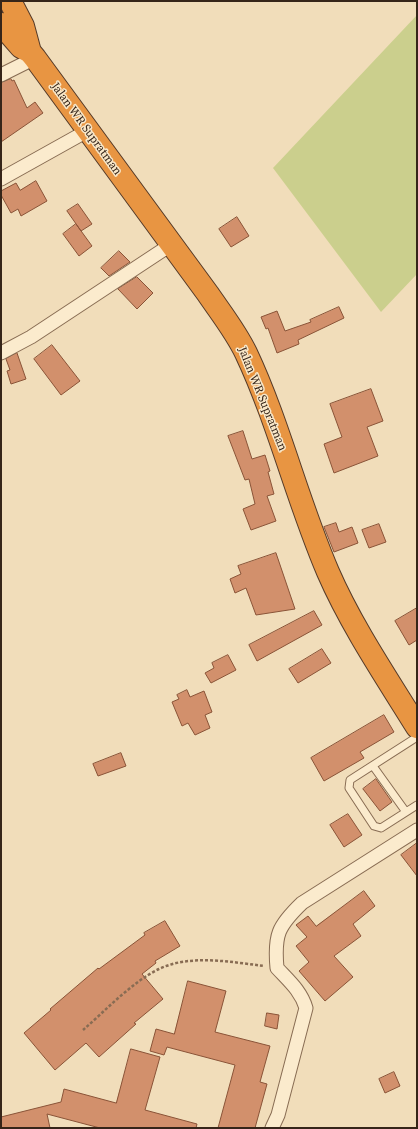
<!DOCTYPE html>
<html>
<head>
<meta charset="utf-8">
<style>
	body { margin:0 }
	#map { position:relative; width:418px; height:1129px; overflow:hidden; background:#f1ddba; font-family:"Source Serif 4",serif }
	canvas { display:block }
	.frame { position:absolute; inset:0; border:2px solid #362519; pointer-events:none }
</style>
</head>
<body>
<div id="map">
<canvas width="418" height="1129"></canvas>
<div class="frame"></div>
</div>
<script>
const c = document.querySelector('canvas').getContext('2d');
c.lineJoin = 'round';
function paint(path, color) {
  c.fillStyle = color;
  c.fill(path, 'evenodd');
}
function trace(path, color, width, dash) {
  c.strokeStyle = color;
  c.lineWidth = width;
  c.lineCap = dash ? 'butt' : 'round';
  c.setLineDash(dash || []);
  c.stroke(path);
}
function drawText(font, color, halo, rows, align = 'center') {
  c.font = font + ' "Source Serif 4",serif';
  c.lineWidth = 3;
  c.setLineDash([]);
  c.textBaseline = 'middle';
  c.strokeStyle = halo;
  c.fillStyle = color;
  for (const [text, x, y, turn = 0] of rows) {
    c.save();
    c.translate(x, y);
    c.rotate((+turn || 0) * Math.PI / 180);
    c.textAlign = isNaN(turn) ? turn : align;
    if (halo) c.strokeText(text, 0, 0);
    c.fillText(text, 0, 0);
    c.restore();
  }
}
const green = new Path2D(`
	M 417,15 L 417,274 L 381,312 L 273,168 Z`);
const building = new Path2D(`
	M 11,79 L 12,81 L 14,80 L 27,108 L 35,102 L 43,113 L 1,142 L 1,83 Z
	M 36,181 L 47,201 L 21,216 L 18,209 L 11,213 L 1,195 L 1,191 L 16,183 L 20,190 Z
	M 78,204 L 92,224 L 81,231 L 67,211 Z
	M 237,217 L 249,236 L 231,247 L 219,229 Z
	M 76,224 L 92,246 L 79,256 L 63,234 Z
	M 119,251 L 130,262 L 109,276 L 101,268 Z
	M 137,277 L 153,293 L 137,309 L 118,289 Z
	M 339,307 L 344,318 L 298,340 L 299,344 L 277,353 L 268,328 L 266,329 L 261,317 L 277,311 L 285,331 L 311,322 L 310,320 Z
	M 52,345 L 80,381 L 61,395 L 34,359 Z
	M 17,353 L 26,379 L 11,384 L 7,371 L 10,370 L 6,359 Z
	M 371,389 L 383,421 L 367,427 L 378,456 L 334,473 L 324,444 L 342,437 L 330,404 Z
	M 243,431 L 252,459 L 265,455 L 270,471 L 268,472 L 274,494 L 267,496 L 276,521 L 251,530 L 243,509 L 255,504 L 249,479 L 245,480 L 228,436 Z
	M 336,523 L 339,532 L 352,527 L 358,543 L 334,552 L 324,527 Z
	M 379,524 L 386,542 L 369,548 L 362,530 Z
	M 276,553 L 295,609 L 256,615 L 246,588 L 235,593 L 230,579 L 241,574 L 238,566 Z
	M 417,608 L 417,640 L 409,645 L 395,621 Z
	M 314,611 L 322,625 L 257,661 L 249,645 Z
	M 322,649 L 331,663 L 298,683 L 289,669 Z
	M 228,655 L 236,670 L 211,683 L 205,673 L 214,668 L 212,663 Z
	M 187,690 L 190,697 L 204,691 L 212,712 L 205,715 L 210,728 L 195,735 L 188,723 L 182,726 L 172,702 L 179,699 L 177,695 Z
	M 384,715 L 394,732 L 360,752 L 364,758 L 324,781 L 311,758 Z
	M 121,753 L 126,766 L 98,776 L 93,764 Z
	M 376,779 L 392,802 L 380,811 L 363,789 Z
	M 348,814 L 362,835 L 344,847 L 330,825 Z
	M 417,843 L 417,876 L 401,855 Z
	M 364,891 L 375,906 L 353,924 L 361,936 L 334,956 L 353,977 L 325,1001 L 299,971 L 309,962 L 296,946 L 307,937 L 296,925 L 308,916 L 316,926 Z
	M 165,921 L 180,946 L 155,961 L 156,963 L 142,974 L 163,999 L 134,1023 L 136,1024 L 99,1057 L 86,1043 L 55,1070 L 24,1033 L 51,1010 L 50,1009 L 98,968 L 99,969 L 145,935 L 144,933 Z
	M 188,981 L 226,991 L 215,1032 L 270,1046 L 260,1082 L 267,1084 L 255,1128 L 218,1128 L 235,1065 L 167,1047 L 164,1055 L 150,1051 L 156,1029 L 174,1034 Z
	M 267,1013 L 279,1015 L 277,1029 L 265,1026 Z
	M 131,1049 L 160,1057 L 145,1110 L 197,1124 L 196,1128 L 100,1128 L 47,1114 L 50,1128 L 1,1128 L 1,1117 L 61,1102 L 64,1089 L 116,1103 Z
	M 394,1072 L 400,1086 L 385,1093 L 379,1079 Z`);
const path = new Path2D(`
	M 83,1030 C 105,1011 132,982 159,969 C 190,954 231,962 264,966`);
const lane = new Path2D(`
	M 417,737 L 350,780 L 349,788 L 374,826 L 381,828 L 417,805
	M 373,766 L 406,812`);
const street = new Path2D(`
	M 1,75 L 35,58
	M 1,179 L 87,131
	M 1,353 L 31,337 L 172,244
	M 272,1128 L 278,1115 L 306,1008 C 301,991 289,981 277,968 C 274,935 278,926 302,903 L 417,830`);
const highway = new Path2D(`
	M 10,1 L 23,26 L 30,52
	M 1,24 L 21,47 L 30,52 L 35,58 L 208,294 C 221,313 236,332 246,353 C 279,423 297,500 328,572 C 351,625 386,677 417,727`);
const streetNames = [
	["Jalan WR Supratman",86,129,54],
	["Jalan WR Supratman",262,399,68]
];
paint(green, '#cbcf8d');
paint(building, '#d2906c');
trace(building, '#895337', 1);
trace(lane, '#886c53', 9);
trace(street, '#886c53', 15);
trace(highway, '#553a28', 24);
trace(path, '#886c53', 2.5, [3, 2]);
trace(lane, '#fbebcd', 7);
trace(street, '#fbebcd', 13);
trace(highway, '#e89542', 22);
drawText('12px', '#362519', '#f8e7c9', streetNames);
</script>
</body>
</html>
